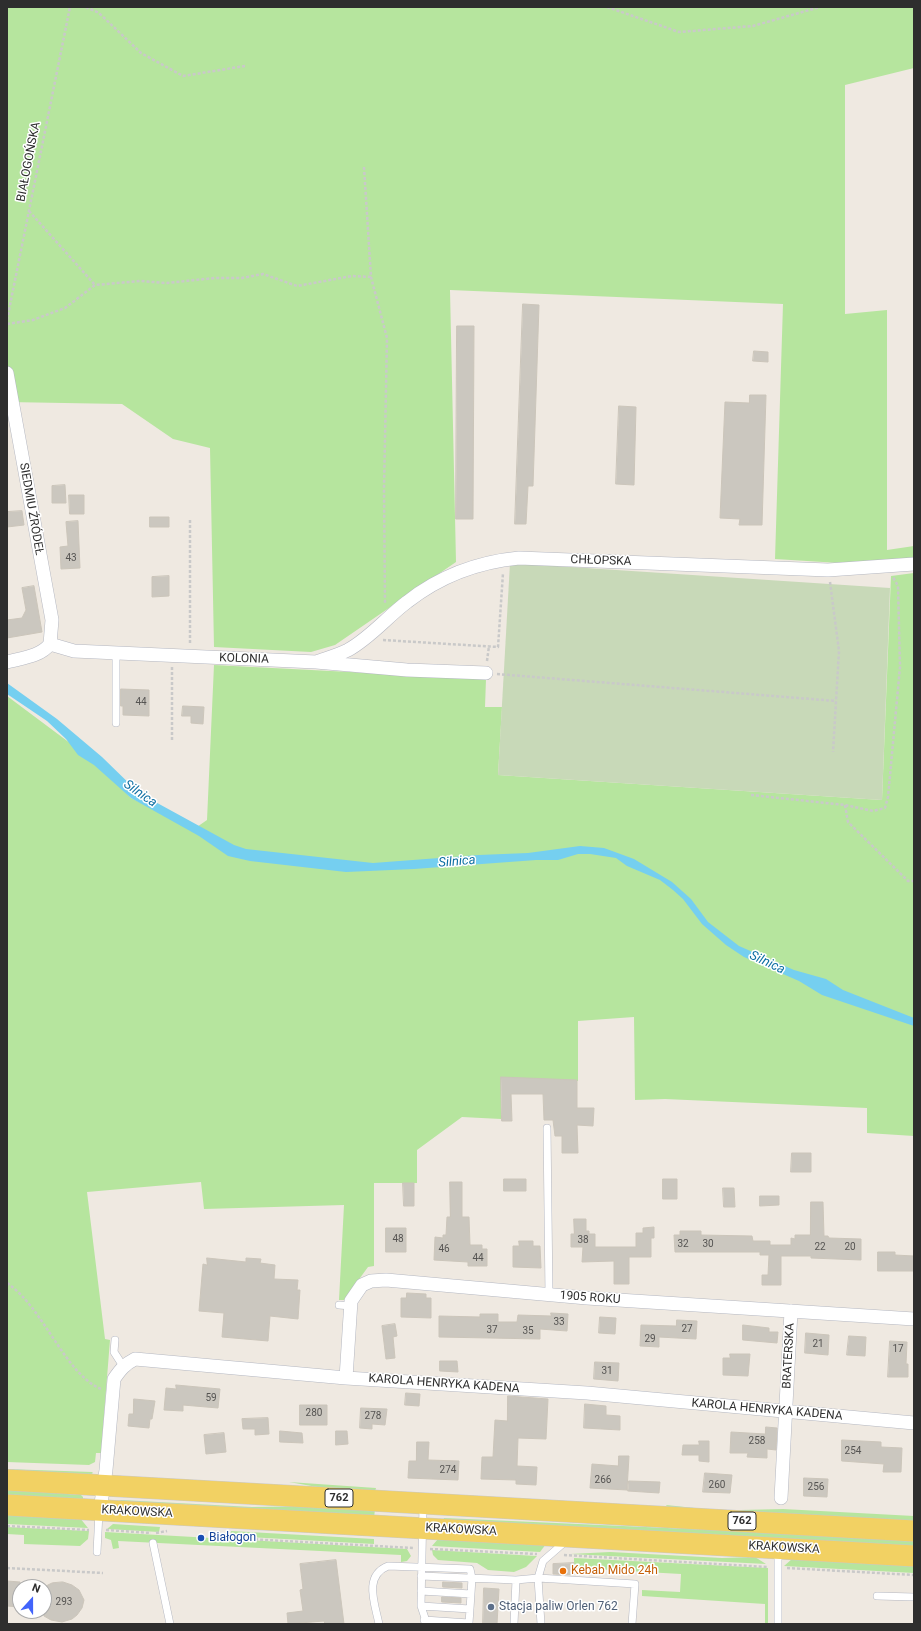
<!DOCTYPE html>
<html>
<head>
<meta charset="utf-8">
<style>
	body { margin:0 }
	#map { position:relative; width:921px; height:1631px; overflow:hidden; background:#efe9e1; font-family:Roboto,sans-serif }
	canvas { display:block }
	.frame { position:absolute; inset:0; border:8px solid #2e2e2e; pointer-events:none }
	.north { position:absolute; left:12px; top:1579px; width:40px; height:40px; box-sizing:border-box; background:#fff; border:1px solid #ababab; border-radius:50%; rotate:21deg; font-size:11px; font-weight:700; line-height:16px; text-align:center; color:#2e2e2e }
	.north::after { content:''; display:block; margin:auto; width:14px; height:18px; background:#4264fb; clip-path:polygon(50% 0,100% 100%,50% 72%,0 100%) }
</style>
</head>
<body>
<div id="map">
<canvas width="921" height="1631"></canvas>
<div class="frame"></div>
<div class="north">N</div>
</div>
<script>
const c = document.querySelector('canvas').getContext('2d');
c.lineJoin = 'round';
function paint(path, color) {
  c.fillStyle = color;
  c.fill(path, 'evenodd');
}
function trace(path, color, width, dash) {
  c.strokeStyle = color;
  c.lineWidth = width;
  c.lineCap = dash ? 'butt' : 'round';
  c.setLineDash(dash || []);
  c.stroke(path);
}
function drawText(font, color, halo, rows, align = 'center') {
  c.font = font + ' Roboto,sans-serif';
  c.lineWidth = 3;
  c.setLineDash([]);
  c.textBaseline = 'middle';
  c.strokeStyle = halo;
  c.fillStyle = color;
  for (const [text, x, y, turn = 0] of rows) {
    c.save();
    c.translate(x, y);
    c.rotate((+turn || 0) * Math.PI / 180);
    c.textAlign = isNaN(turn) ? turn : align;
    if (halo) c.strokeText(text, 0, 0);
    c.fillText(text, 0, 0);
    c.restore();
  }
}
const green = new Path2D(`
	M 7,7 L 914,7 L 914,68 L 845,85 L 845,314 L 887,310 L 887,550 L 914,546 L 914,558 L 855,564 L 775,559 L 783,304 L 450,290 L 456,562 L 335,645 L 311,652 L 214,647 L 210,448 L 173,439 L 122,404 L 7,402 Z
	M 914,573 L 914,1136 L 867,1133 L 867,1108 L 665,1099 L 635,1100 L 634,1017 L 578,1021 L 578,1081 L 501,1079 L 501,1119 L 462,1117 L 417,1150 L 417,1183 L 374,1183 L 374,1266 L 368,1267 L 344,1300 L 339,1300 L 344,1205 L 204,1209 L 201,1182 L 87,1192 L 105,1339 L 110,1340 L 101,1453 L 96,1453 L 95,1462 L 89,1465 L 7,1462 L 7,696 L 94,761 L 131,798 L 194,829 L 207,820 L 214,665 L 486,679 L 485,707 L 502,707 L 498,775 L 882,800 L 891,576 Z
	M 7,1469 L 92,1472 L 93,1473 L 90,1475 L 7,1472 Z
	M 289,1482 L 376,1488 L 375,1492 L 334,1490 Z
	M 7,1489 L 81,1495 L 83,1497 L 83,1499 L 7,1497 Z
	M 121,1500 L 252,1507 L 327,1506 L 375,1509 L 374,1518 L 119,1501 Z
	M 666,1505 L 733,1512 L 741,1510 L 783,1509 L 914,1516 L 914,1523 L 669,1509 Z
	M 7,1514 L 80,1518 L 88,1528 L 7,1524 Z
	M 444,1518 L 914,1539 L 914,1548 L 443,1521 Z
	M 113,1524 L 160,1527 L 159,1532 L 107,1529 Z
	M 7,1527 L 89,1531 L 88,1539 L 80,1546 L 24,1544 L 24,1535 L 7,1534 Z
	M 231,1531 L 374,1539 L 374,1544 L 230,1536 Z
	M 105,1532 L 407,1549 L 411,1556 L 407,1561 L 401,1562 L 401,1555 L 118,1541 L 119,1548 L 113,1549 L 111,1540 L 105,1538 Z
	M 438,1539 L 546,1544 L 540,1552 L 432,1546 Z
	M 432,1550 L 537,1556 L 526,1567 L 514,1572 L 488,1570 L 477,1563 L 438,1560 L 433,1555 Z
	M 610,1552 L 722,1558 L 755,1557 L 766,1564 L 570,1554 Z
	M 574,1558 L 768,1568 L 768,1624 L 765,1624 L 765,1604 L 642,1596 L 642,1590 L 680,1592 L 681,1574 L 574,1568 Z
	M 792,1559 L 914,1563 L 914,1573 L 784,1566 Z`);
const cemetery = new Path2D(`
	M 510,563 L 890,588 L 882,800 L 498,775 Z`);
const water = new Path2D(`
	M 7,683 L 57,719 L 102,757 L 139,793 L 234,845 L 246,849 L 373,863 L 479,855 L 528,853 L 580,846 L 604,848 L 634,859 L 672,882 L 691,899 L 708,922 L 739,946 L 794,970 L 826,979 L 843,990 L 914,1018 L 914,1026 L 822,995 L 799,981 L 744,957 L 726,945 L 702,924 L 683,899 L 673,890 L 660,880 L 627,866 L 616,858 L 590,854 L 578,854 L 558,860 L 536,860 L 414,869 L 346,872 L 250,861 L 228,856 L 199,836 L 131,798 L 94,765 L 78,755 L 66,739 L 47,721 L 7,694 Z`);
const building = new Path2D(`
	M 523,304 L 539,305 L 533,486 L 528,486 L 526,524 L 515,524 Z
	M 457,326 L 474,326 L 473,519 L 456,519 Z
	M 754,351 L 768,352 L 768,362 L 753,361 Z
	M 750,395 L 766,395 L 762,525 L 739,525 L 740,519 L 720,518 L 725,402 L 749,403 Z
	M 619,406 L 636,407 L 634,485 L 616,484 Z
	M 65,485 L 66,503 L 52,503 L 52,486 Z
	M 69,495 L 84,495 L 84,514 L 70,514 Z
	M 22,511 L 24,525 L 7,527 L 7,512 Z
	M 150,517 L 169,517 L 169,527 L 150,527 Z
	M 78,521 L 80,568 L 61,569 L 60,547 L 68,546 L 66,522 Z
	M 169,576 L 169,596 L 152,597 L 152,577 Z
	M 34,586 L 42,632 L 7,638 L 7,620 L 22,618 L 26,610 L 22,588 Z
	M 121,689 L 149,690 L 149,716 L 123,715 L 123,706 L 121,706 Z
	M 183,706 L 204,707 L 203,724 L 191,723 L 191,716 L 182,716 Z
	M 501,1077 L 577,1080 L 577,1108 L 594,1108 L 593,1126 L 577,1125 L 578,1153 L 562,1153 L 562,1136 L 555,1136 L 553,1120 L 544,1120 L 543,1094 L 511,1094 L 512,1121 L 502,1121 Z
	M 792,1153 L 811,1153 L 811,1172 L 791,1172 Z
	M 504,1179 L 526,1179 L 526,1191 L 504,1191 Z
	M 663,1179 L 677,1179 L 677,1199 L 663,1199 Z
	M 450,1182 L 462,1182 L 462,1217 L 469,1217 L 470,1245 L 482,1245 L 482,1249 L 487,1249 L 487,1266 L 468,1266 L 468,1262 L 434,1260 L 435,1237 L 443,1238 L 443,1235 L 446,1235 L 447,1217 L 450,1217 Z
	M 403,1183 L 414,1183 L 414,1206 L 404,1206 Z
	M 723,1188 L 734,1188 L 735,1207 L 724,1207 Z
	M 760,1196 L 779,1196 L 779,1205 L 760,1206 Z
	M 811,1202 L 823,1202 L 824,1236 L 828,1236 L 829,1238 L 861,1239 L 861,1260 L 811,1258 L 811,1256 L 781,1256 L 781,1285 L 762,1285 L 762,1275 L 768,1275 L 769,1255 L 760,1255 L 760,1252 L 675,1252 L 674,1235 L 680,1235 L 680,1231 L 701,1231 L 701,1235 L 752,1236 L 753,1241 L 770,1241 L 770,1245 L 791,1245 L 791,1238 L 795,1239 L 795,1235 L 810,1235 Z
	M 574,1219 L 586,1219 L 586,1231 L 589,1231 L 589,1234 L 595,1234 L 595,1247 L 636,1247 L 636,1233 L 643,1233 L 643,1228 L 654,1227 L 654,1238 L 651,1238 L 651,1257 L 629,1257 L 629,1284 L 614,1284 L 614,1261 L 582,1262 L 583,1247 L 571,1247 L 571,1234 L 574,1234 Z
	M 386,1228 L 406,1228 L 406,1252 L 386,1252 Z
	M 519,1241 L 533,1241 L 533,1246 L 540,1246 L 541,1268 L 513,1267 L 513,1246 L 519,1246 Z
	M 878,1252 L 895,1252 L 895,1255 L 914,1256 L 914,1271 L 878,1271 Z
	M 207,1258 L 246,1262 L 246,1258 L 261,1259 L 260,1263 L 275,1265 L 274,1279 L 298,1280 L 297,1290 L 300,1290 L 298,1319 L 270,1316 L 268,1341 L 222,1337 L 224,1313 L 199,1311 L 203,1264 L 207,1265 Z
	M 407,1293 L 426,1294 L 426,1298 L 431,1298 L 431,1318 L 401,1317 L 401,1298 L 406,1298 Z
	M 551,1313 L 568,1314 L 567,1331 L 540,1329 L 540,1339 L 439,1337 L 439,1316 L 480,1317 L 480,1314 L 498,1314 L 498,1322 L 517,1322 L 518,1315 L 551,1316 Z
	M 600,1317 L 616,1318 L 615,1334 L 599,1333 Z
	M 677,1320 L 697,1321 L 696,1339 L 659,1337 L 659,1347 L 640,1346 L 641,1325 L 676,1326 Z
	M 395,1324 L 397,1336 L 393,1337 L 395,1358 L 386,1359 L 382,1326 Z
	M 743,1325 L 769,1328 L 769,1332 L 778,1332 L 777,1343 L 743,1340 Z
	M 806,1333 L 829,1335 L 828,1355 L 805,1353 Z
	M 849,1336 L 866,1337 L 865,1356 L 847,1355 Z
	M 890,1341 L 907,1342 L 906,1364 L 908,1364 L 908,1377 L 888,1377 Z
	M 730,1354 L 750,1354 L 748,1376 L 723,1375 L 723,1358 L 730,1358 Z
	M 440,1361 L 457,1361 L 458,1372 L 440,1371 Z
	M 595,1362 L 619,1363 L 618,1381 L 594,1379 Z
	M 176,1385 L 220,1389 L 218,1408 L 183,1405 L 183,1411 L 164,1410 L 166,1388 L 176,1389 Z
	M 406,1393 L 420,1394 L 419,1406 L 405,1405 Z
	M 508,1396 L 548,1399 L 546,1439 L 518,1438 L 517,1466 L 537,1467 L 536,1485 L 516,1484 L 516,1480 L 481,1479 L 482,1457 L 493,1457 L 495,1420 L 507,1421 Z
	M 134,1399 L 155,1401 L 152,1419 L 150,1419 L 149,1428 L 128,1426 L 129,1414 L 133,1414 Z
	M 585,1404 L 606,1406 L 606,1415 L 620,1416 L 620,1430 L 584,1428 Z
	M 300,1405 L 327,1405 L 327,1425 L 300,1425 Z
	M 361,1408 L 387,1409 L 385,1425 L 372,1424 L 372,1429 L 360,1428 Z
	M 268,1418 L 269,1434 L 255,1435 L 255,1429 L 243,1429 L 242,1419 Z
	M 766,1427 L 777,1428 L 776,1450 L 767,1449 L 767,1458 L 747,1457 L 748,1453 L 730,1453 L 731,1432 L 765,1434 Z
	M 280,1431 L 302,1433 L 303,1443 L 280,1442 Z
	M 336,1431 L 347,1431 L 348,1444 L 336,1445 Z
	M 224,1433 L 226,1452 L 206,1454 L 204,1435 Z
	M 842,1440 L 881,1442 L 881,1447 L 902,1448 L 901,1472 L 883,1472 L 884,1464 L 842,1461 Z
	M 699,1441 L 709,1441 L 709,1462 L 699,1461 L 699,1455 L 682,1455 L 683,1445 L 699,1445 Z
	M 417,1442 L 429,1442 L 428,1460 L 459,1461 L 458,1480 L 408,1478 L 409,1461 L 416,1461 Z
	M 619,1456 L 629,1456 L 627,1490 L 590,1488 L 592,1464 L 618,1466 Z
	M 705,1473 L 732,1475 L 730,1493 L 703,1492 Z
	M 804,1478 L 828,1479 L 827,1497 L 804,1496 Z
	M 629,1481 L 660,1482 L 659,1493 L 628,1491 Z
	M 336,1560 L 344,1624 L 325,1624 L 324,1621 L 288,1624 L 287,1613 L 303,1611 L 300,1590 L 303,1589 L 300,1564 Z
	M 574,1563 L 574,1575 L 553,1574 L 553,1564 Z
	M 7,1581 L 20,1582 L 20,1607 L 7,1606 Z
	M 63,1582 L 72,1585 L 79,1590 L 84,1600 L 82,1608 L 77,1615 L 72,1619 L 62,1622 L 51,1620 L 44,1616 L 44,1587 L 52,1583 Z
	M 443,1582 L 462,1583 L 462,1588 L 443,1587 Z
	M 484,1588 L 499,1589 L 497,1624 L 483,1624 Z
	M 442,1597 L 461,1598 L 461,1603 L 442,1602 Z`);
const path = new Path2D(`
	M 86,7 L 99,13 L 141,53 L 183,76 L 245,66
	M 607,7 L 679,32 L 753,26 L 820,7
	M 364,167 L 371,277 L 387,338 L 384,488 L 385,604
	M 29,211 L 95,285
	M 7,320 L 70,7
	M 7,324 L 33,320 L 65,308 L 95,285 L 140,281 L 166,283 L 215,278 L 242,278 L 263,274 L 297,286 L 352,276 L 371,277
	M 190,520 L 190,645
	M 830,582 L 839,651 L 833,752
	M 383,640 L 498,647 L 503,573
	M 487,661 L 489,646
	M 172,667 L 172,741
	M 497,674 L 836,701
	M 751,795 L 845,805 L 873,811 L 885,808 L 888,797 L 900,667 L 898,586 L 893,577
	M 845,805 L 848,822 L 908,881 L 914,881
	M 7,1283 C 44,1308 64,1373 101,1389
	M 7,1526 L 89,1530
	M 106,1530 L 151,1533
	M 156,1533 L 167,1531
	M 221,1534 L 230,1538 L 413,1548
	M 430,1549 L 537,1554
	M 564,1555 L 767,1567
	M 7,1568 L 103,1573
	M 787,1568 L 914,1575`);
const lane = new Path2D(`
	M 116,723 L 116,653
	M 547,1128 L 549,1295
	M 339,1305 L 351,1306
	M 115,1340 L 114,1352 L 123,1366
	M 423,1505 L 421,1606 L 427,1624
	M 153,1543 L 170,1624
	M 778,1550 L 778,1624
	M 97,1552 L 99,1512
	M 421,1576 L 516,1580 L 538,1578 L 635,1584 L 632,1624
	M 421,1591 L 471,1594
	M 877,1596 L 914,1597
	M 424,1620 L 469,1623 L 470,1609
	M 379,1624 C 375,1604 363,1576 388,1566 L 470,1569 L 472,1578 L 470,1609 L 421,1606
	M 514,1624 L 516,1580
	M 541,1624 L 538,1578 L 543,1561 L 566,1541`);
const street = new Path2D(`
	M 7,373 L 52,620 L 50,644
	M 50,644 L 74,651 L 316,662 L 407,670 L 486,673
	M 7,662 C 21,658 40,657 50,644
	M 316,662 C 327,658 338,655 348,650 C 370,638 387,617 407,602 C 440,576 478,562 519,558 L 828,570 L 914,564
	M 346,1378 L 351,1301 L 362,1285 L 371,1281 L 386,1280 L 587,1298 L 914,1319
	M 781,1498 L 791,1311
	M 100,1510 L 106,1470 L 114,1379 C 120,1370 125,1364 135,1359 L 346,1378 L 587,1393 L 914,1423`);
const primary = new Path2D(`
	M 7,1480 L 914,1531
	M 7,1505 L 914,1556`);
const markers = [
	[201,1538,4,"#1a4fb4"],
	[563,1571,4,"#e8710a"],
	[491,1607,4,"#5c6f8a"]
];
const numberNames = [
	["43",71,558],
	["44",141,702],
	["48",398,1239],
	["38",583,1240],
	["32",683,1244],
	["30",708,1244],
	["22",820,1247],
	["20",850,1247],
	["46",444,1249],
	["44",478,1258],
	["33",559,1322],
	["27",687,1329],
	["37",492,1330],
	["35",528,1331],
	["29",650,1339],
	["21",818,1344],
	["17",898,1349],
	["31",607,1371],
	["59",211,1398],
	["280",314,1413],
	["278",373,1416],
	["258",757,1441],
	["254",853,1451],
	["274",448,1470],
	["266",603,1480],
	["260",717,1485],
	["256",816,1487],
	["293",64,1602]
];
const shields = [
	[339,1498,28],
	[742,1521,28]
];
const shieldNames = [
	["762",339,1498],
	["762",742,1521]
];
const streetNames = [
	["BIAŁOGOŃSKA",29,162,-79],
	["SIEDMIU ŹRÓDEŁ",31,509,80],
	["CHŁOPSKA",601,561,2],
	["KOLONIA",244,659,2],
	["1905 ROKU",590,1298,4],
	["BRATERSKA",789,1356,-87],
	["KAROLA HENRYKA KADENA",444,1384,4],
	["KAROLA HENRYKA KADENA",767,1410,5],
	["KRAKOWSKA",137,1512,3],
	["KRAKOWSKA",461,1530,3],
	["KRAKOWSKA",784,1548,3]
];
const transitNames = [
	["Białogon",209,1538]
];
const foodNames = [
	["Kebab Mido 24h",571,1571]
];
const serviceNames = [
	["Stacja paliw Orlen 762",499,1607]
];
const waterNames = [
	["Silnica",140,794,35],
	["Silnica",457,862,-5],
	["Silnica",767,963,25]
];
paint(green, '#b6e59e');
paint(cemetery, '#c8d9b8');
paint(water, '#75cff0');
paint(building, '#cbc7bf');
trace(building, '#cbc5ba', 1);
trace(lane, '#b4b7c1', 8);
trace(street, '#b4b7c1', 14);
trace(primary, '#c9c9c9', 22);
trace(path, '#c9c9c9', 2.5, [3, 2]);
trace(lane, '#fff', 7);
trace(street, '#fff', 13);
trace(primary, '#f2d163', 21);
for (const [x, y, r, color] of markers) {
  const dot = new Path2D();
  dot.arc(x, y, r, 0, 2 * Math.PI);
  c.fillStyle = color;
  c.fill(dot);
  trace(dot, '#fff', 1.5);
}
drawText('10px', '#555452', null, numberNames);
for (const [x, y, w] of shields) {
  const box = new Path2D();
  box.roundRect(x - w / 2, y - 9, w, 18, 3);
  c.fillStyle = '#fff';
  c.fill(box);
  trace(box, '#2e2e2e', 1);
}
drawText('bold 11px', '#2e2e2e', null, shieldNames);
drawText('12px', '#2e2e2e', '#fff', streetNames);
drawText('12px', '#164399', '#fff', transitNames, 'left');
drawText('12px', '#c56008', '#fff', foodNames, 'left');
drawText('12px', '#4e5e75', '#fff', serviceNames, 'left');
drawText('italic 13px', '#0d6fa3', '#fff', waterNames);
</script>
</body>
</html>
